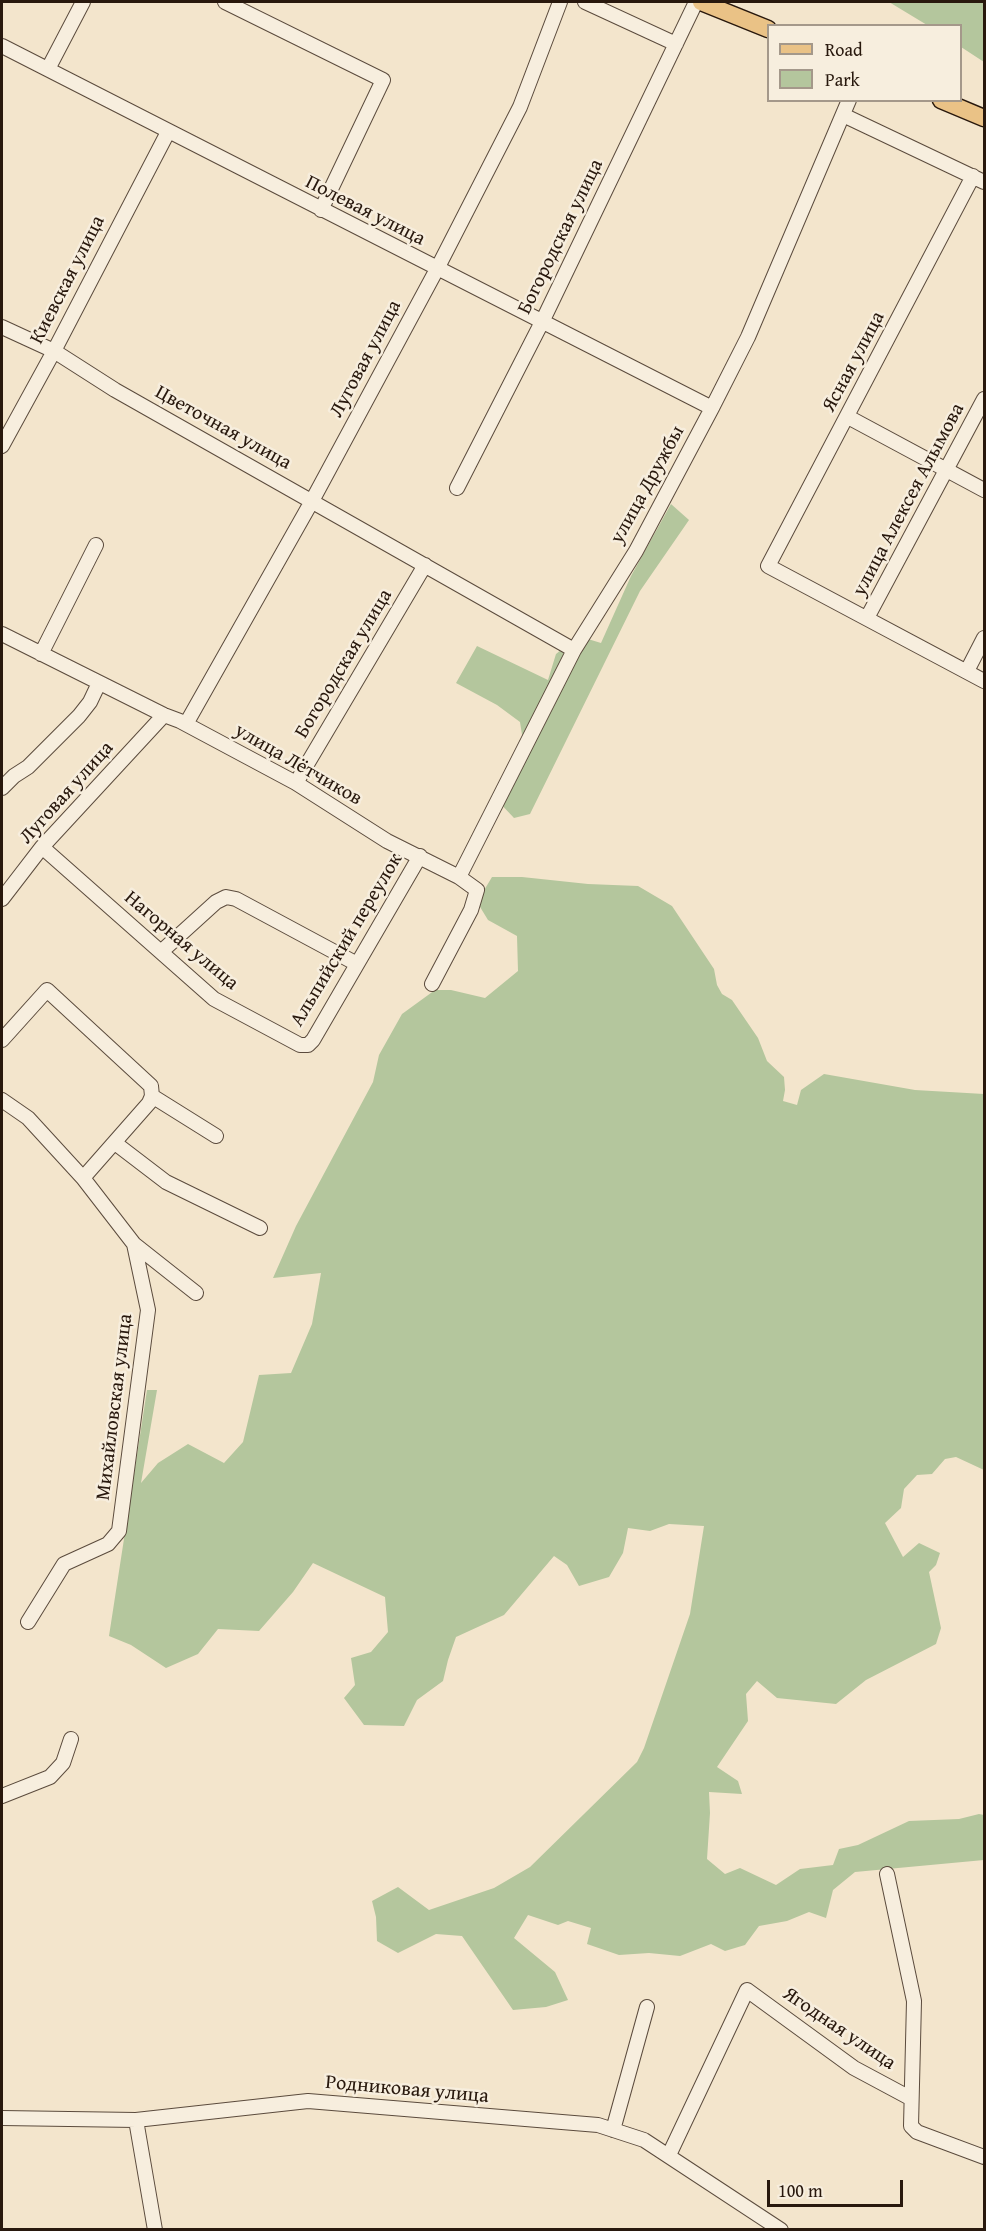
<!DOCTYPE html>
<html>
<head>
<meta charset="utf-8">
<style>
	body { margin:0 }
	#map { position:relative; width:986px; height:2231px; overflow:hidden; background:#f3e5cc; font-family:"Gentium Book Plus",serif }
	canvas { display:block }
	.frame { position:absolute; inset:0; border:3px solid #28180d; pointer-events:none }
	.legend { position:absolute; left:767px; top:24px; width:195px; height:78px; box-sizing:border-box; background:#f7eede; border:2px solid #a4988a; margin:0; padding:8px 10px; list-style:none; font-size:18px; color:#28180d }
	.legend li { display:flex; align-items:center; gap:12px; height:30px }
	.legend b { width:30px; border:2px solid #a4988a }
	.scale { position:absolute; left:767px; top:2180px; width:136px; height:27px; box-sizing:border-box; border:3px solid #28180d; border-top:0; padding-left:8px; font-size:18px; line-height:21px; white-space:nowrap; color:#28180d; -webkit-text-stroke:4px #f7eede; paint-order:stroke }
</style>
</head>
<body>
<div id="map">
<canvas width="986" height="2231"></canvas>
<div class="frame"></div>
<ul class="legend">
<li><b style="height:8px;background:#eac286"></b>Road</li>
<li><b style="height:16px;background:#b4c69d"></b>Park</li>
</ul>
<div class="scale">100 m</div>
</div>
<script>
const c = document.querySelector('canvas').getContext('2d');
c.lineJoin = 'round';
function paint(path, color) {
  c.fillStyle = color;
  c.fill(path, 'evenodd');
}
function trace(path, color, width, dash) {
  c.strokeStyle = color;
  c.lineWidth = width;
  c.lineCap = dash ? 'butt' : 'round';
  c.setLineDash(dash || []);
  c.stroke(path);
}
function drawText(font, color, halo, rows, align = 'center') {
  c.font = font + ' "Gentium Book Plus",serif';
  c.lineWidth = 5;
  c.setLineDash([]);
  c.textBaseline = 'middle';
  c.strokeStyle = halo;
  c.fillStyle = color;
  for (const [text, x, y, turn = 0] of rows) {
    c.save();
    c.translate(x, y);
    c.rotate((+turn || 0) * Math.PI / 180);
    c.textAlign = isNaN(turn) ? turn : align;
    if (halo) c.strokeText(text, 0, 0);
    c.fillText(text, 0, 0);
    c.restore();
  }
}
const green = new Path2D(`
	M 889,2 L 984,2 L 984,62 L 961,47 L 960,26 L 927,25 Z
	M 671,504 L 689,520 L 640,591 L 530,814 L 514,818 L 496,799 L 523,741 L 520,722 L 497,705 L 456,683 L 477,646 L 548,680 L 556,654 L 578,636 L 601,643 L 631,576 Z
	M 492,877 L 522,877 L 588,884 L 638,886 L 672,906 L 714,969 L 717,985 L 722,994 L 732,1000 L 758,1038 L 767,1061 L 784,1077 L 785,1090 L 783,1101 L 797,1105 L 801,1090 L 824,1074 L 915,1090 L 984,1094 L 984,1470 L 956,1457 L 945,1459 L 932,1474 L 917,1475 L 904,1489 L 901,1508 L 885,1523 L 903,1557 L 919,1543 L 940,1553 L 936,1565 L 929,1572 L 941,1628 L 936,1644 L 866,1680 L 836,1704 L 777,1698 L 757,1681 L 746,1694 L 748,1721 L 717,1767 L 738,1781 L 742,1794 L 709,1792 L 710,1813 L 707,1859 L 725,1874 L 740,1868 L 776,1885 L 800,1869 L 833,1865 L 839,1849 L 858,1845 L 909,1821 L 959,1819 L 979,1814 L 984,1815 L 984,1860 L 855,1872 L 833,1890 L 826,1918 L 809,1912 L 787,1921 L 759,1926 L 745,1945 L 725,1951 L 711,1944 L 680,1956 L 649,1953 L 619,1955 L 587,1944 L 591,1928 L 568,1921 L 558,1925 L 528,1915 L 514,1938 L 555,1972 L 568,2000 L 546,2007 L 513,2010 L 462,1936 L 436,1934 L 398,1953 L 377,1941 L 376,1917 L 372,1901 L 398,1887 L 429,1910 L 494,1888 L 530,1867 L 637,1762 L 644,1748 L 690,1614 L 704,1526 L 669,1524 L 650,1531 L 628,1528 L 623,1553 L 609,1577 L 579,1586 L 567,1565 L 554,1556 L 504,1615 L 456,1637 L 448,1660 L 443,1681 L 417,1700 L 404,1726 L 364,1725 L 344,1698 L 355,1685 L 351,1658 L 371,1652 L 388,1632 L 385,1597 L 313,1563 L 293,1592 L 259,1631 L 218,1629 L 198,1654 L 166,1668 L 131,1645 L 109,1636 L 147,1390 L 157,1390 L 141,1483 L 158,1463 L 188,1444 L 224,1463 L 243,1442 L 259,1375 L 291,1373 L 312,1324 L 321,1273 L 273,1278 L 296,1226 L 373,1082 L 379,1055 L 402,1014 L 435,990 L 451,990 L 485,998 L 518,971 L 517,936 L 488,920 L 477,902 Z`);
const minor = new Path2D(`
	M 225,2 L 383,80 L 321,210
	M 585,2 L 676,44
	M 2,46 L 712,408
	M 48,69 L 83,2
	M 843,115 L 984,182
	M 973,176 L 768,566 L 984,681
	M 2,327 L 54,351 L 115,390 L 574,650
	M 848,417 L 984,490
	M 2,446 L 54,351 L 168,132
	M 457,488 L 543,320 L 696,2
	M 867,618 L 984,399
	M 2,634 L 164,715 L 180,721 L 296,783 L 387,841 L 459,877 L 477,890 L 471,910 L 432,984
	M 41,654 L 96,545
	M 967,671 L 984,638
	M 186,724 L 312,501 L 437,269 L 520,107 L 560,2
	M 296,783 L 425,565
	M 2,788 L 14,776 L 28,767 L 79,716 L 90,702 L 99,683
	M 42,847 L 214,999 L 300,1045 L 308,1045 L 313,1040 L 420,856
	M 459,877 L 574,650 L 636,551 L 712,408 L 748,337 L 849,100
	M 2,899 L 42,847 L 164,715
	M 162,951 L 216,902 L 226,897 L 236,899 L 357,964
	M 2,1040 L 47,990 L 151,1086 L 152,1096
	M 152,1096 L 216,1136
	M 2,1100 L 28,1118 L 83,1178 L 134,1244 L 148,1310 L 119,1531 L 108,1544 L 64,1564 L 28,1622
	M 115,1143 L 166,1182 L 260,1228
	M 83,1178 L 149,1103 L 152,1096
	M 134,1244 L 196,1293
	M 2,1796 L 50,1777 L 63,1763 L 71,1739
	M 887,1874 L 914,2001 L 911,2126 L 917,2132 L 984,2157
	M 2,2118 L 136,2120 L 308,2101 L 598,2125 L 644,2140 L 781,2230
	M 136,2120 L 155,2230
	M 613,2130 L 647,2007
	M 669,2155 L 747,1990 L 854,2068 L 910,2098`);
const major = new Path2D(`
	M 701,2 L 768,29
	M 941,100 L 984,118`);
const streetNames = [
	["Полевая улица",365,211,27],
	["Богородская улица",561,237,-64],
	["Киевская улица",68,280,-63],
	["Луговая улица",366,359,-62],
	["Ясная улица",854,362,-62],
	["Цветочная улица",223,428,29],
	["улица Дружбы",648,485,-61],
	["улица Алексея Алымова",909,500,-62],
	["Богородская улица",344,664,-59],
	["улица Лётчиков",298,765,30],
	["Луговая улица",67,793,-48],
	["Альпийский переулок",347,940,-59],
	["Нагорная улица",181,941,40],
	["Михайловская улица",115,1407,-83],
	["Ягодная улица",839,2029,34],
	["Родниковая улица",407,2090,5]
];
paint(green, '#b4c69d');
trace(minor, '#5b4b3d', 16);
trace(major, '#28180d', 19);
trace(minor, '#f7eede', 14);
trace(major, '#eac286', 16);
drawText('20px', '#28180d', '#f7eede', streetNames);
</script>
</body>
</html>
